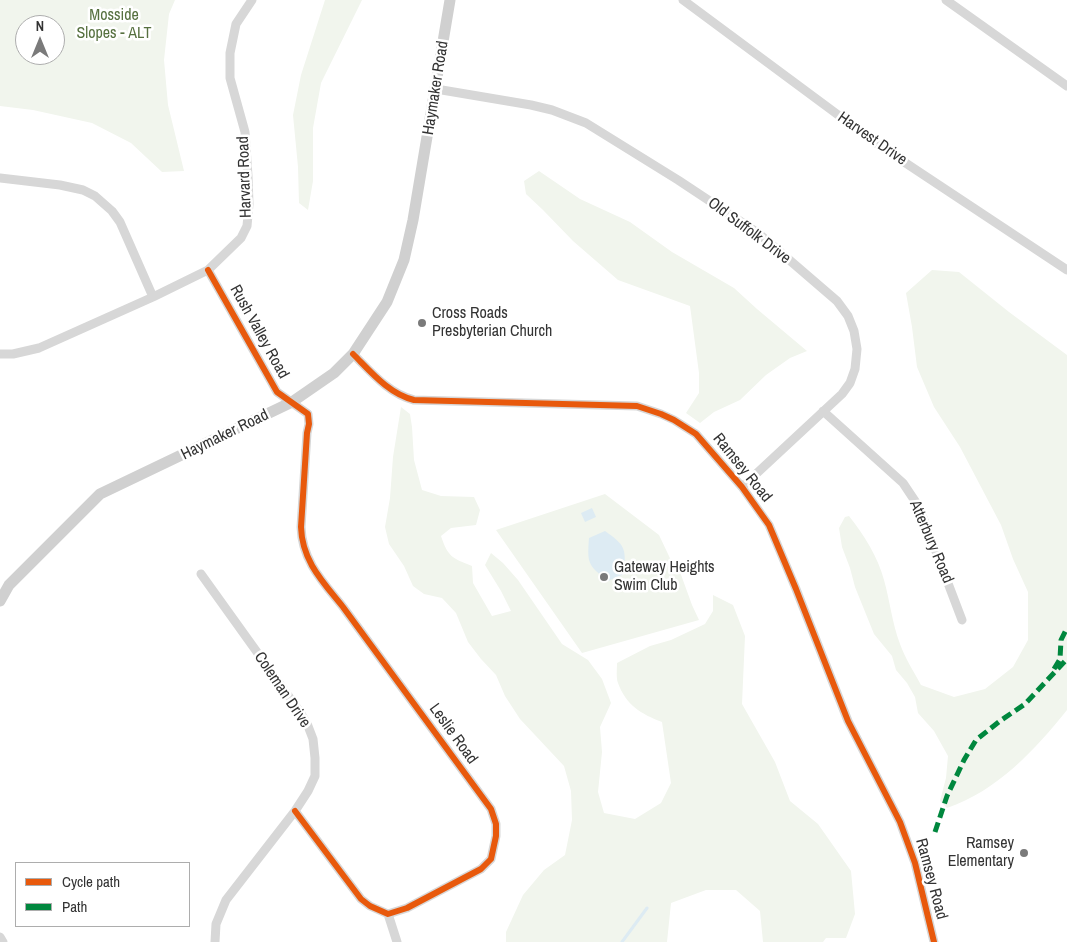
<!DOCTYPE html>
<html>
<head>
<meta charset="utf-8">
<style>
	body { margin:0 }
	#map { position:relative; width:1067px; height:942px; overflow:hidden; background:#fff; font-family:"Archivo Narrow",sans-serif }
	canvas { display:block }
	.legend { position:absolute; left:15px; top:862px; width:175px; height:65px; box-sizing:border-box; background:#fff; border:1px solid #adadad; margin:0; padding:6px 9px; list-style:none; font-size:15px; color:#333 }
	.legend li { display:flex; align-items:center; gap:10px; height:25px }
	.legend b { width:25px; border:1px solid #adadad }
	.north { position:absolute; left:15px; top:15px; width:50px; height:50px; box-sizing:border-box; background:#fff; border:1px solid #adadad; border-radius:50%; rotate:0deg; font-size:14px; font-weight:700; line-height:20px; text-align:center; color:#333 }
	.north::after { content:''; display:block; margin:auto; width:18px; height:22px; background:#7a7a7a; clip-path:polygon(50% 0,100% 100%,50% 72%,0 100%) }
</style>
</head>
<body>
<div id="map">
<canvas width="1067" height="942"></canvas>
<ul class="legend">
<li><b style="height:6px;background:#e8590c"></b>Cycle path</li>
<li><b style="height:6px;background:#00873e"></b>Path</li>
</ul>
<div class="north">N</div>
</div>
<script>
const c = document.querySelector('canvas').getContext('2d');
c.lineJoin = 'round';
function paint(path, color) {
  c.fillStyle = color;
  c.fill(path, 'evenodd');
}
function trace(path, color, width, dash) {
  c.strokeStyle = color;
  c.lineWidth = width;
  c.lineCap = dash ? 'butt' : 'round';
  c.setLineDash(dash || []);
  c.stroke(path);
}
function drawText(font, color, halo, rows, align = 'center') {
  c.font = font + ' "Archivo Narrow",sans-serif';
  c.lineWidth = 5;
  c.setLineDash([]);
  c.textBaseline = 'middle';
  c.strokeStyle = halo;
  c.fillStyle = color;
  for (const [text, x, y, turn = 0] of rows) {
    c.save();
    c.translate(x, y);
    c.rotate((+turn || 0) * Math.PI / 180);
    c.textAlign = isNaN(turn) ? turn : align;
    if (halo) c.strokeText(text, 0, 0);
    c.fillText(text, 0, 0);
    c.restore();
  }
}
const green = new Path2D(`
	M 0,0 L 175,0 L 169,14 L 164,60 L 168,105 L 184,171 L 162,172 L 131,143 L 92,123 L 33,110 L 0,106 ZM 25,25 L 55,25 L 55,55 L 25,55 Z
	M 325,0 L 362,0 L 321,83 L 313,128 L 313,181 L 308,210 L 299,203 L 298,167 L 293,115 L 301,75 Z
	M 539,171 L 580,199 L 630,222 L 672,252 L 734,288 L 757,309 L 807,351 L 790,358 L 766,375 L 740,400 L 714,412 L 700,423 L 686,413 L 699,393 L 699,373 L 690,306 L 618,280 L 573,241 L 543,210 L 526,194 L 524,181 Z
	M 932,270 L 959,272 L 1009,312 L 1067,355 L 1067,710 C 1035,750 997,791 947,808 L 940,801 L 946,778 L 948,756 L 934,731 L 918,713 L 915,697 L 907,683 L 896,670 L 892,656 L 874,634 L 855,587 L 850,568 L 842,547 L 839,528 L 845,517 L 849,516 C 864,535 878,557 884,580 C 890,601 892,623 900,644 C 905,658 914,672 921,685 L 954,697 L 985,689 L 1013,667 L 1028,640 L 1028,592 L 1013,559 L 1001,525 L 960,447 L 934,407 L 917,367 L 912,327 L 906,293 Z
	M 401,407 L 410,414 L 412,427 L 414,460 L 422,490 L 441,496 L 474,497 L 480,510 L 476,525 L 451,528 L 441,536 C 448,557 452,558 472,566 L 473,583 L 492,616 L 511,611 L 501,591 L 485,565 L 491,553 L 503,563 L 518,580 L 562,644 L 588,660 L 602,679 L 611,703 L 600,727 L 602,752 L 598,792 L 604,813 L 635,819 L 661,803 L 671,783 L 662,722 C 641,714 626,705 618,683 C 616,678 617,669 617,663 L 650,646 L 671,640 L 705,624 L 713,611 L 713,595 L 733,605 L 745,636 L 742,704 L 775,762 L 790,801 L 818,824 L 851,871 L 855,914 L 846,938 L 826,938 L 823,942 L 763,942 L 760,911 L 736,890 L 706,890 L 671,903 L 667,942 L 506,942 L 506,932 L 523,895 L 544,870 L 565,855 L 572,820 L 571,791 L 564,766 L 520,719 L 505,696 L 496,675 L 481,659 L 468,642 L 456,613 L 442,598 L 424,594 L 413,586 L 404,566 L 389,544 L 385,527 L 390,498 L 393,457 Z
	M 605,494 L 659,535 L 677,573 L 680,572 L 692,605 L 699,620 L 582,653 L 496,530 Z`);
const water = new Path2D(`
	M 592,508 L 596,517 L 585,522 L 581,513 Z
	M 605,531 C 626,546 626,548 624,574 L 608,581 C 588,565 587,564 589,538 Z`);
const stream = new Path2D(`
	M 622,942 L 647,908`);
const minor = new Path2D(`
	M 683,0 L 880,146 L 1067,270
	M 946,0 L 1067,86
	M 436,89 L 531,105 L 552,110 L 586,123 L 678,180 L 758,233 L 837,301 L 848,316 L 854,331 L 857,349 L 855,369 L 850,383 L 842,394 L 742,487
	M 0,178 L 60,185 L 83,190 L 95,196 L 112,211 L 120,222 L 153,297
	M 208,270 L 277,392 L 308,414 L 309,424 L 307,433 L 301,527 C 302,561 323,582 343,607 L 491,809 L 496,824 L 496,836 L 491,859 L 481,869 L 407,908 L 388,914 L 370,906 L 361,899 L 295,811
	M 0,354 L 13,354 L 39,348 L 153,297 L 208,270 L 241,238 L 247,226 L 249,204 L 248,176 L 245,132 L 230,78 L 230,53 L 236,24 L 252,0
	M 353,354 C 371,372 389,394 414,400 L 637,406 L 661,414 L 674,420 L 696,434 L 742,487 L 769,525 L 796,589 L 848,721 L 900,822 L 915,863 L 934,942
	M 823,411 L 903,483 L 919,507 L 962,620
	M 201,574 L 300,712 L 308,726 L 313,739 L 315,758 L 315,776 L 308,791 L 295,811 L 226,900 L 216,924 L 215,942
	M 388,914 L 397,942
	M 0,937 L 3,942`);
const secondary = new Path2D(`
	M 0,601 L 9,585 L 100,494 L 292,402 L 334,373 L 353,354 L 387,302 L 404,260 L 413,220 L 450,0`);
const quiet = new Path2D(`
	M 1054,669 L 1060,659 L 1061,640 L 1067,628
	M 935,832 L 947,796 L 964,760 L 976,740 L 1000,721 L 1025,704 L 1067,659`);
const cycleway = new Path2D(`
	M 208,270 L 277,392 L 308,414 L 309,424 L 307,433 L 301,527 C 302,561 323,582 343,607 L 491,809 L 496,824 L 496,836 L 491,859 L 481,869 L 407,908 L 388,914 L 370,906 L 361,899 L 295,811
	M 353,354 C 371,372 389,394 414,400 L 637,406 L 661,414 L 674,420 L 696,434 L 742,487 L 769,525 L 796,589 L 848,721 L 900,822 L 915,863 L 934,942`);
const markers = [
	[422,323,5,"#7a7a7a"],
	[604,577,5,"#7a7a7a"],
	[1024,853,5,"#7a7a7a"]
];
const parkNames = [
	["Mosside",114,16],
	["Slopes - ALT",114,34]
];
const streetNames = [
	["Haymaker Road",436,88,-81],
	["Harvest Drive",872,139,35],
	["Harvard Road",245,177,-92],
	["Old Suffolk Drive",749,231,37],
	["Rush Valley Road",259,332,61],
	["Haymaker Road",225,435,-26],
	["Ramsey Road",742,468,51],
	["Atterbury Road",931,542,67],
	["Coleman Drive",282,690,56],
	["Leslie Road",453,734,54],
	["Ramsey Road",931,879,75]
];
const poiNames = [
	["Cross Roads",432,314],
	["Presbyterian Church",432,332],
	["Gateway Heights",614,568],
	["Swim Club",614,586],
	["Ramsey",1014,844,"right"],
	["Elementary",1014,862,"right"]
];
paint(green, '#f1f5ed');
paint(water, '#ddebf3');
trace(stream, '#ddebf3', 3);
trace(minor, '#d7d7d7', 9);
trace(secondary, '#d0d0d0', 11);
trace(quiet, '#00873e', 5, [10, 5]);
trace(cycleway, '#e8590c', 6);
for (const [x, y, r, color] of markers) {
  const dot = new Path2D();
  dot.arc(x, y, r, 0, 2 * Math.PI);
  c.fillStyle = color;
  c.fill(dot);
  trace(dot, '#fff', 2);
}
drawText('16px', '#56703f', '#fff', parkNames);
drawText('16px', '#333', '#fff', streetNames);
drawText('16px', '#333', '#fff', poiNames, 'left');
</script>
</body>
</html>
